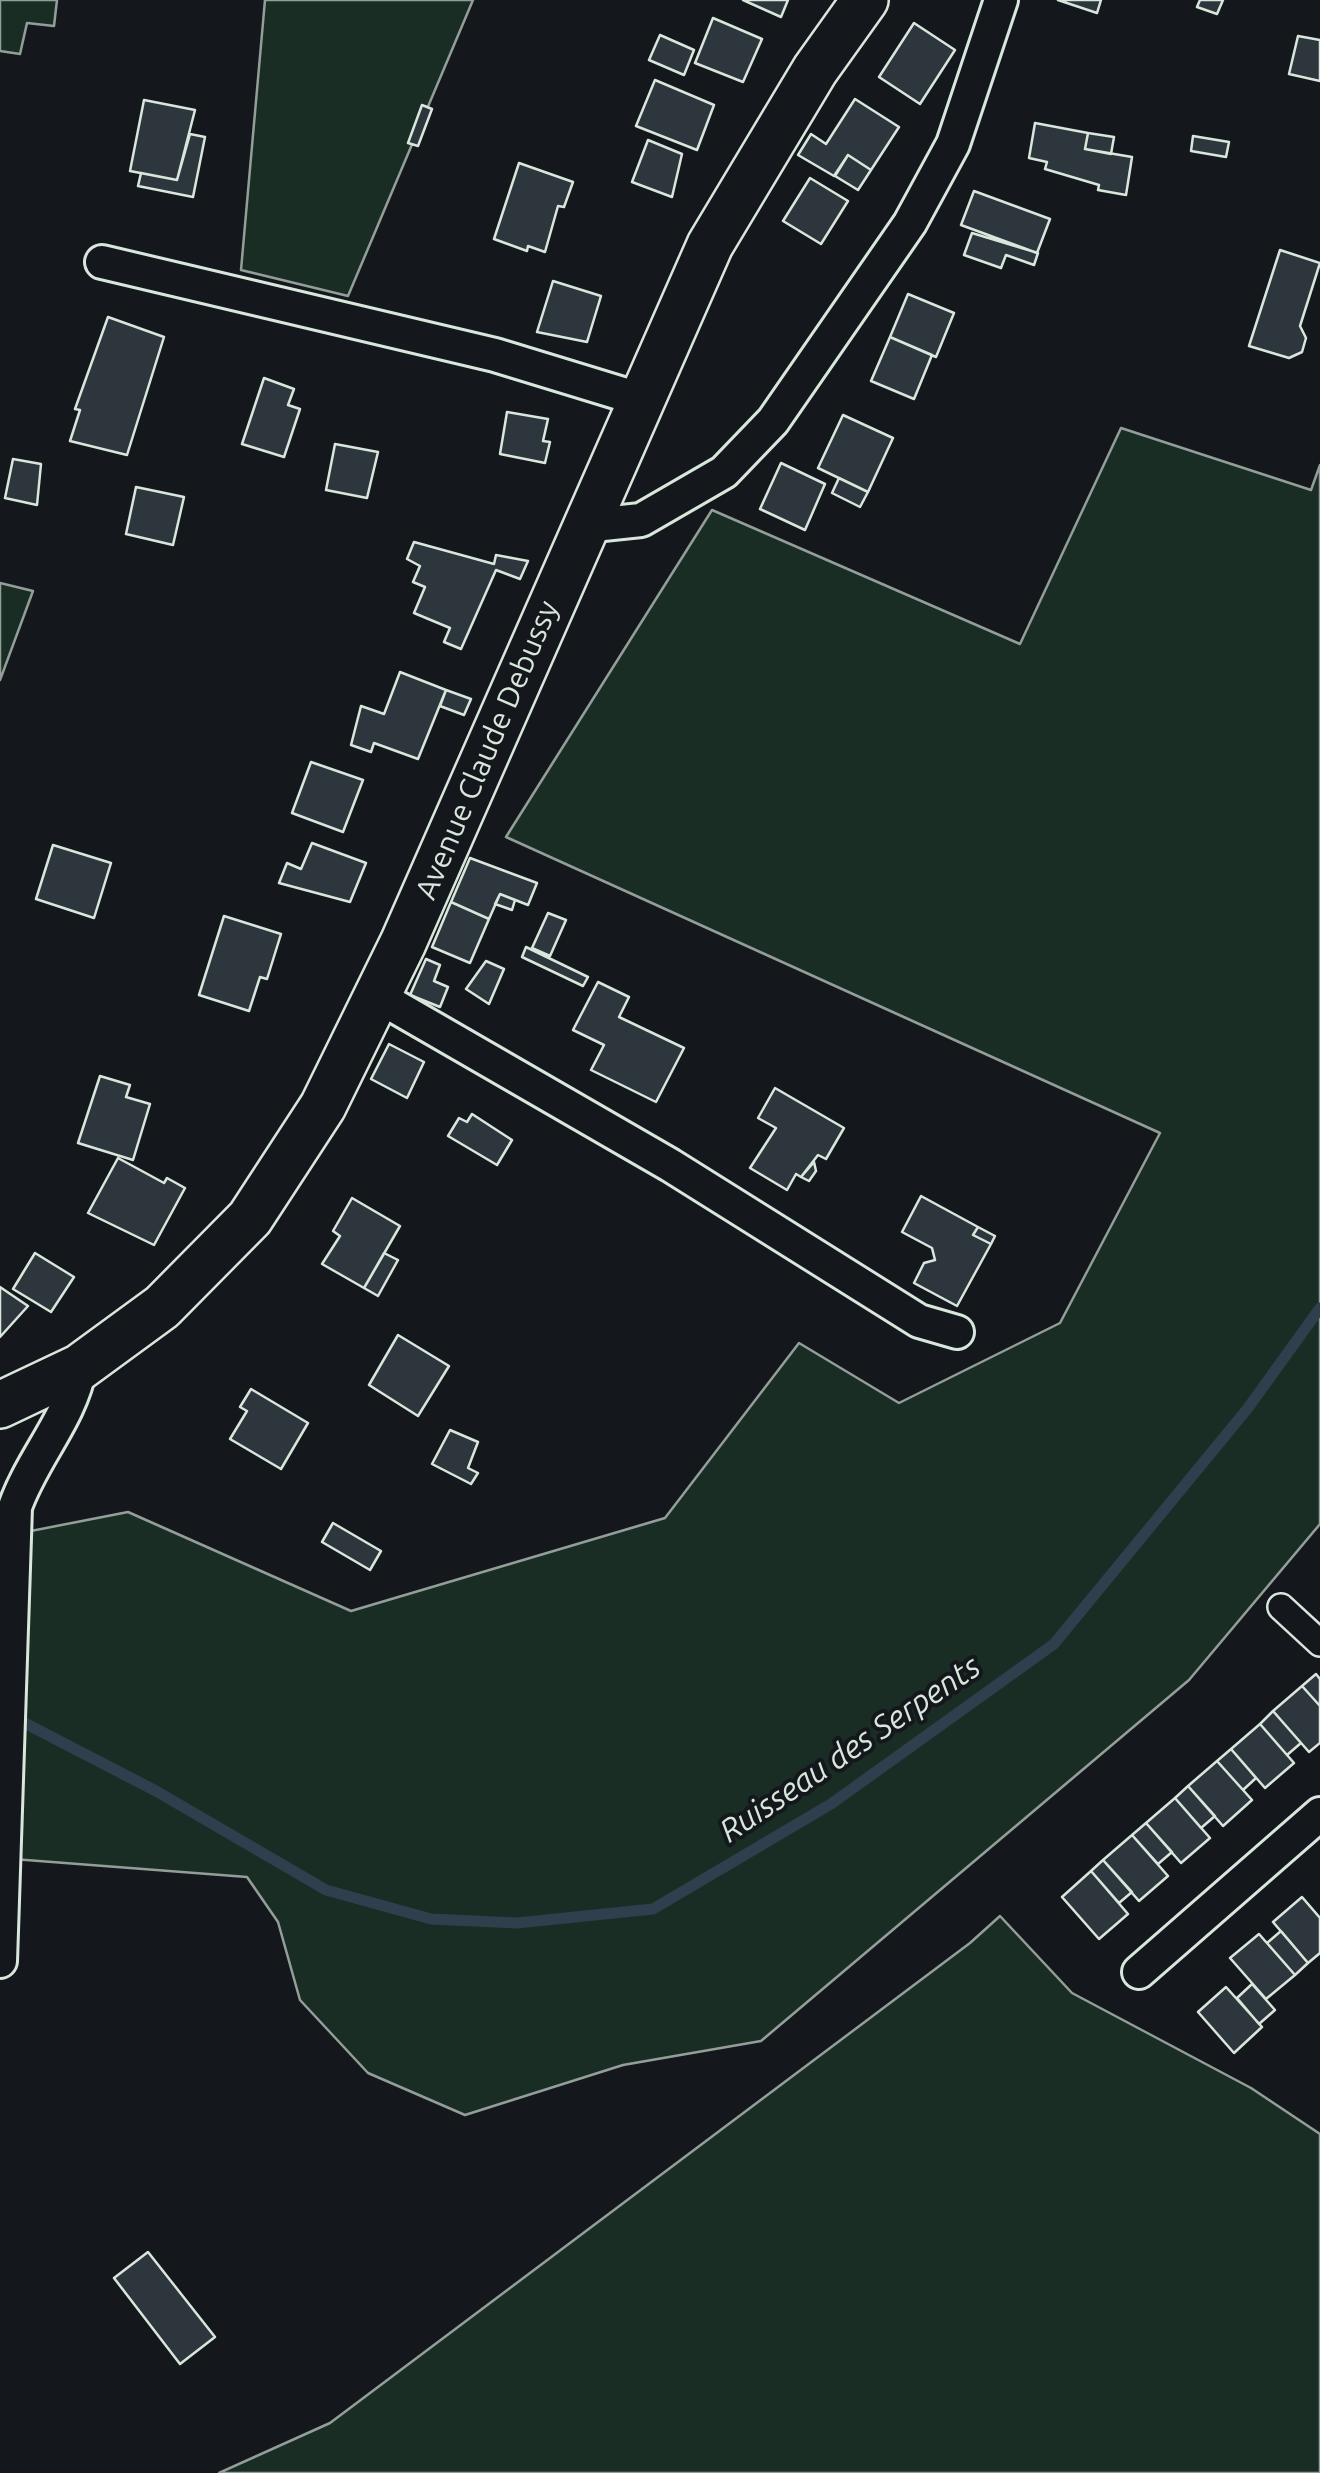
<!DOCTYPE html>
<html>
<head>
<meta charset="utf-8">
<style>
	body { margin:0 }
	canvas { display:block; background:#14181c }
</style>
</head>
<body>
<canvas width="1320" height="2473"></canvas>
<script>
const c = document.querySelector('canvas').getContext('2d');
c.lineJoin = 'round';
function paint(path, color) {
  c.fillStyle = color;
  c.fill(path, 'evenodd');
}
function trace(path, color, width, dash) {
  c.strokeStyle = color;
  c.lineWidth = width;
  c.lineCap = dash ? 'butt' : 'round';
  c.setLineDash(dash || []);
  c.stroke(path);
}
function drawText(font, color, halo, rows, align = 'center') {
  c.font = font + ' Ubuntu,sans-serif';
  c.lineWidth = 8;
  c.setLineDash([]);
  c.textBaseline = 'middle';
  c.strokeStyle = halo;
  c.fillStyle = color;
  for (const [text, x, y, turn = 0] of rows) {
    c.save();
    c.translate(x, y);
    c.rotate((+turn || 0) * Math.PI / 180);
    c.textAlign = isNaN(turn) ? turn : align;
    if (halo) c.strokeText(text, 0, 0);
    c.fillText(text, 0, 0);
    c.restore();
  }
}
const green = new Path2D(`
	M 0,0 L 57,0 L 54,26 L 27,23 L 20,54 L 0,51 Z
	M 265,0 L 473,0 L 348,296 L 241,270 Z
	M 1121,428 L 1311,490 L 1320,465 L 1320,1524 L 1189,1680 L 761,2041 L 623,2065 L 465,2115 L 368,2073 L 300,2000 L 278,1922 L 247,1877 L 0,1858 L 0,1537 L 128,1512 L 351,1611 L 665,1518 L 799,1343 L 899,1403 L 1060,1323 L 1160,1133 L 506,837 L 712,510 L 1020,644 Z
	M 0,583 L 33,591 L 0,680 Z
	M 1000,1916 L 1072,1993 L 1251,2088 L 1320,2134 L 1320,2473 L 219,2473 L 330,2423 L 970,1943 Z`);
const stream = new Path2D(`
	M 13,1717 L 156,1791 L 326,1890 L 431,1919 L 517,1923 L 653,1909 L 831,1804 L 1054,1644 L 1248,1408 L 1320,1308`);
const building = new Path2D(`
	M 743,0 L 788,0 L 781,17 Z
	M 1058,0 L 1101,0 L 1097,13 Z
	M 1200,0 L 1223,0 L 1217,14 L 1197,7 Z
	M 713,18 L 762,39 L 743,82 L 695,63 Z
	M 914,23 L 955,50 L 920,104 L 879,77 Z
	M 660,35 L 694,50 L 684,75 L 649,60 Z
	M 1298,36 L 1320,40 L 1320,81 L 1289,74 Z
	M 655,80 L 714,105 L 697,150 L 636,126 Z
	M 855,99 L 899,127 L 871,170 L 848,155 L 834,176 L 798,155 L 811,134 L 826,144 Z
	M 144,100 L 195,110 L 177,180 L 130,171 Z
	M 422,105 L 432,109 L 418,146 L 408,143 Z
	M 1035,123 L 1088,133 L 1085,149 L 1132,157 L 1126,195 L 1098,190 L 1099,185 L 1045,169 L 1047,162 L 1029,158 Z
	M 1088,133 L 1114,137 L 1111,154 L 1085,149 Z
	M 190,134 L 205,137 L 193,197 L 138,186 L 141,173 L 177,180 Z
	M 1193,136 L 1229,142 L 1226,157 L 1191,151 Z
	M 648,140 L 682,154 L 672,197 L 632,182 Z
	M 848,155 L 871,170 L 858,190 L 835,176 Z
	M 519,163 L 573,182 L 564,207 L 558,206 L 545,252 L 528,246 L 527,251 L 494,239 Z
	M 810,178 L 848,201 L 821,244 L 783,221 Z
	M 974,191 L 1050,219 L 1037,253 L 961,225 Z
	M 972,233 L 1038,253 L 1034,265 L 1006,255 L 1001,268 L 964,255 Z
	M 1280,250 L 1320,263 L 1300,326 L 1306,338 L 1302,352 L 1289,358 L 1249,346 Z
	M 553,281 L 601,296 L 587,342 L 537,332 Z
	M 908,294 L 954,313 L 936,357 L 890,337 Z
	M 108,317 L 164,337 L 127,455 L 70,441 L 80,410 L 75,409 Z
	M 890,337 L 932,355 L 914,399 L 871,381 Z
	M 264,378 L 294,389 L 288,405 L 300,409 L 284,457 L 242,444 Z
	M 507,412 L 548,419 L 543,441 L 550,442 L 545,463 L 500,454 Z
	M 843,415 L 893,438 L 868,492 L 818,468 Z
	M 335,444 L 378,452 L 367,498 L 326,490 Z
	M 13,459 L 41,464 L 37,505 L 5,498 Z
	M 781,463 L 825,484 L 805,530 L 760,509 Z
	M 839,478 L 868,492 L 860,507 L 832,493 Z
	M 136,487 L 184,497 L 173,545 L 126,534 Z
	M 414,542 L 494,564 L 496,555 L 528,561 L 520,579 L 496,570 L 461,649 L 444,642 L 450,628 L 414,613 L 425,587 L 413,582 L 420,566 L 407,559 Z
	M 400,672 L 446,690 L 418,759 L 374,743 L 371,752 L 351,745 L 361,706 L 384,714 Z
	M 446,690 L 471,699 L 464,715 L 440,706 Z
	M 311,762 L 363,780 L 343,832 L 292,813 Z
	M 312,843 L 366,863 L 350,902 L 279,883 L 287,863 L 301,869 Z
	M 53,845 L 111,863 L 94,918 L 36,899 Z
	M 470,858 L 537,883 L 528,905 L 500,894 L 489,919 L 451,902 Z
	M 500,894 L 515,900 L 512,910 L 495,904 Z
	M 451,902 L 489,919 L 470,963 L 432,947 Z
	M 548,913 L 566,920 L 550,956 L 532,948 Z
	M 224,916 L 281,934 L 267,979 L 260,977 L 249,1011 L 199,995 Z
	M 526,947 L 588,977 L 583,986 L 522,957 Z
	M 426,959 L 440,965 L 434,981 L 448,987 L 440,1007 L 410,995 Z
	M 486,961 L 504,969 L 489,1004 L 466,989 Z
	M 598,982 L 629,997 L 619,1017 L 684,1048 L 656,1102 L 591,1070 L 604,1045 L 573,1030 Z
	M 389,1044 L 424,1062 L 407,1098 L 371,1079 Z
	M 100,1076 L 130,1085 L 126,1097 L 150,1104 L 133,1160 L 78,1143 Z
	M 775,1088 L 844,1128 L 826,1159 L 818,1155 L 801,1177 L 796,1174 L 787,1190 L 750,1168 L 776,1128 L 758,1118 Z
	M 472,1114 L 512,1140 L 497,1165 L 448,1136 L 459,1118 L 467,1122 Z
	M 118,1158 L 164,1183 L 167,1178 L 185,1188 L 154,1245 L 88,1213 Z
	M 814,1162 L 816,1171 L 809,1181 L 801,1177 Z
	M 921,1196 L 978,1227 L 973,1235 L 991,1244 L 957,1306 L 914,1283 L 924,1263 L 935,1260 L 932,1248 L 902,1232 Z
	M 352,1198 L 400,1226 L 364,1288 L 322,1264 L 340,1236 L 333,1231 Z
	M 978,1227 L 995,1236 L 991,1244 L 973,1235 Z
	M 35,1253 L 74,1277 L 51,1312 L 13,1289 Z
	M 384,1253 L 398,1260 L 378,1296 L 364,1288 Z
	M 0,1287 L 28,1306 L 0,1337 Z
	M 398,1335 L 449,1366 L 418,1416 L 369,1385 Z
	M 251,1389 L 308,1423 L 281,1469 L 230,1439 L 247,1411 L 240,1407 Z
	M 450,1430 L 478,1442 L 468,1468 L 478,1473 L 471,1484 L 432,1464 Z
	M 333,1523 L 381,1551 L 370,1570 L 322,1542 Z
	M 1316,1674 L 1320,1679 L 1320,1706 L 1302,1686 Z
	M 1302,1686 L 1320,1706 L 1320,1743 L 1309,1752 L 1273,1711 Z
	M 1273,1711 L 1301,1743 L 1287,1755 L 1260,1724 Z
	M 1260,1724 L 1294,1763 L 1265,1788 L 1231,1749 Z
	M 1231,1749 L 1256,1778 L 1243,1790 L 1217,1761 Z
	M 1217,1761 L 1252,1800 L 1223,1826 L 1188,1786 Z
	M 1188,1786 L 1215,1816 L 1201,1828 L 1175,1798 Z
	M 1175,1798 L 1210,1838 L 1181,1863 L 1146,1823 Z
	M 1146,1823 L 1172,1852 L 1158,1864 L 1132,1835 Z
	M 1132,1835 L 1168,1876 L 1139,1901 L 1103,1860 Z
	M 1103,1860 L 1132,1892 L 1119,1903 L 1091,1871 Z
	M 1091,1871 L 1128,1914 L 1099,1939 L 1062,1897 Z
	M 1302,1897 L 1320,1918 L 1320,1953 L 1308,1963 L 1273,1922 Z
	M 1281,1931 L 1308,1963 L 1295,1975 L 1267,1943 Z
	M 1259,1934 L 1295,1975 L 1266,1999 L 1230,1958 Z
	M 1252,1984 L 1275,2010 L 1259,2024 L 1237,1998 Z
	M 1226,1987 L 1262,2027 L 1234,2053 L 1198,2012 Z
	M 148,2252 L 215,2337 L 180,2364 L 114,2278 Z`);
const pedestrian = new Path2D(`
	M 1281,1607 L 1320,1643`);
const minor = new Path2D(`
	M 102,262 L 495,355 L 639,399
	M 584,526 L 641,520 L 724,472 L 773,421 L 910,223 L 953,144 L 1001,0
	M 379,997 L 670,1165 L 919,1321 L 957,1332
	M 0,1961 L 15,1507 C 32,1458 71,1418 80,1367
	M 1139,1972 L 1320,1814`);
const secondary = new Path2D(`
	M 0,1405 L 80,1367 L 162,1307 L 250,1218 L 323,1106 L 403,943 L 710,245 L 815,70 L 865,0`);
const streetNames = [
	["Avenue Claude Debussy",487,750,-67]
];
const waterNames = [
	["Ruisseau des Serpents",850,1749,-34]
];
paint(green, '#1a2d24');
trace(green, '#939e99', 2.5);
trace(stream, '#2f3f4d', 11);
paint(building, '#2c363c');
trace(building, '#d8e6dc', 2.5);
trace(pedestrian, '#d8e6dc', 30);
trace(minor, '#d8e6dc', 38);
trace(secondary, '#d8e6dc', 50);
trace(pedestrian, '#14181c', 25);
trace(minor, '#14181c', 32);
trace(secondary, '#14181c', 45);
drawText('30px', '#d8e6dc', '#14181c', streetNames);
drawText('italic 32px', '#d8e6dc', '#14181c', waterNames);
</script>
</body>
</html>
